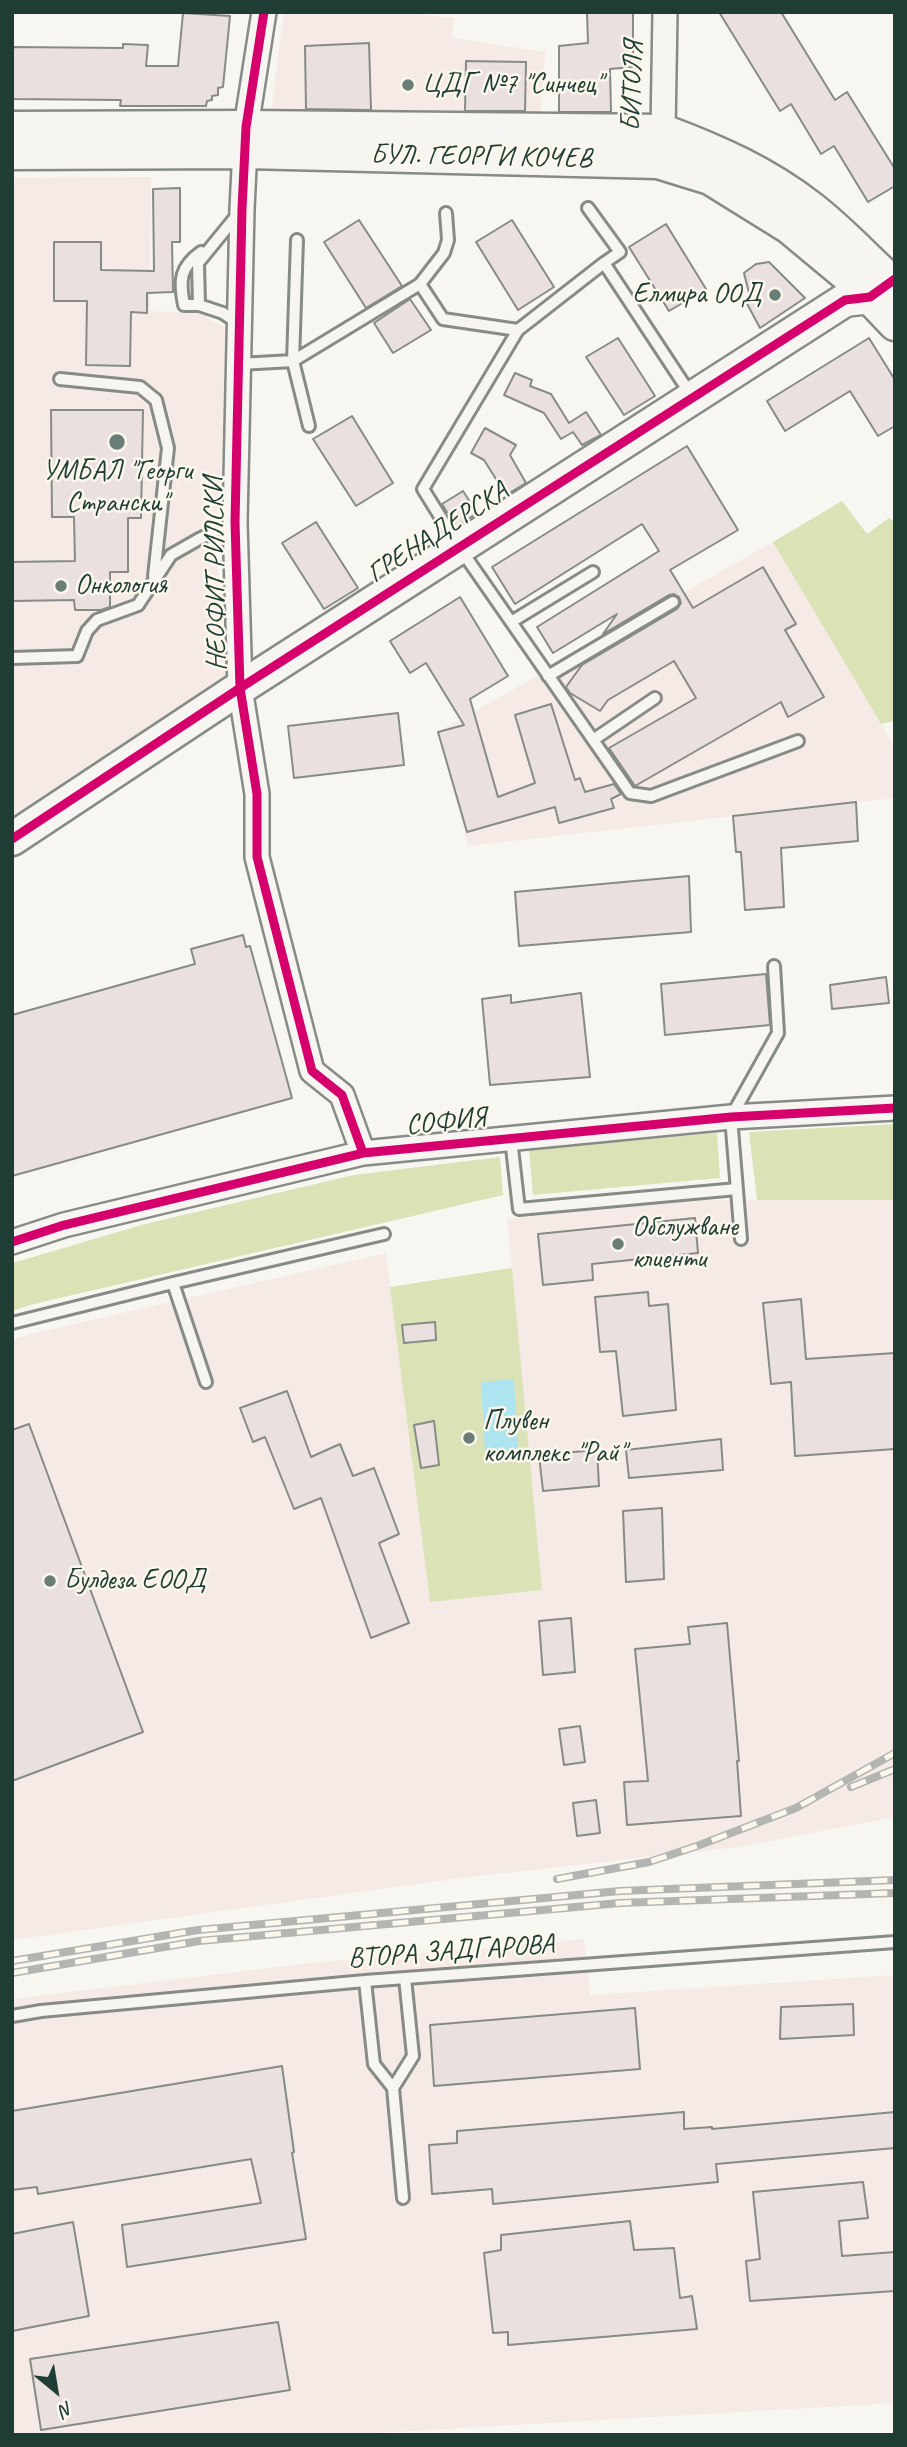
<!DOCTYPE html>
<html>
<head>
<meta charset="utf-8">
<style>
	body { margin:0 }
	#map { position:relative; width:907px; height:2447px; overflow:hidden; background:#f8f6f0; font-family:Caveat,sans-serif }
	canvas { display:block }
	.frame { position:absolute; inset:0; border:14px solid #1f3d34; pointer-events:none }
	.north { position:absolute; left:21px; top:2356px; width:70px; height:70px; -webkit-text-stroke:5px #fbf7ec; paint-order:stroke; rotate:150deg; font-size:19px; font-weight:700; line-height:28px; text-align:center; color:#1f3d34 }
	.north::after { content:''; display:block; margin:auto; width:24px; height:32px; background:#1f3d34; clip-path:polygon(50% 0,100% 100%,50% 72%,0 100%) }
</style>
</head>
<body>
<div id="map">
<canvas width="907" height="2447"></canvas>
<div class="frame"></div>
<div class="north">N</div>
</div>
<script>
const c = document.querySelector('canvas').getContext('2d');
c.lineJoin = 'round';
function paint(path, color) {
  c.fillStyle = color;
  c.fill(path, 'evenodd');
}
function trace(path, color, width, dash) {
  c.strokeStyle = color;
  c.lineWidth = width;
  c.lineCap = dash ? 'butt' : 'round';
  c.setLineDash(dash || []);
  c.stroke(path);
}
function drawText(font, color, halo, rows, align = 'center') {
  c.font = font + ' Caveat,sans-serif';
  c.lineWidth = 5;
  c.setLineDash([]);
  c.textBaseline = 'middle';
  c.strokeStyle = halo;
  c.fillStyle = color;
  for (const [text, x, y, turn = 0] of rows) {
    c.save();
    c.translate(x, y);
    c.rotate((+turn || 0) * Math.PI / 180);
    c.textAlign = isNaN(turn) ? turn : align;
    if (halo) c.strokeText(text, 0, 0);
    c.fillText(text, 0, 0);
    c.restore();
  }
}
const built = new Path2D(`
	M 284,12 L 402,12 L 454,18 L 452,38 L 545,52 L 540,119 L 270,118 Z
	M 151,177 L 150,311 L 198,313 L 229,329 L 217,554 L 228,683 L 12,826 L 12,178 Z
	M 773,542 L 895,748 L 895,798 L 468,846 L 438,732 Z
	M 701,1200 L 895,1200 L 895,1817 L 739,1847 L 461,1878 L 12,1940 L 12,1340 L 30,1334 L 386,1253 L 430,1602 L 542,1590 L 507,1219 Z
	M 584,1939 L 590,1995 L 895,1975 L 895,2403 L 342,2435 L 12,2435 L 12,1999 L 311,1963 Z`);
const green = new Path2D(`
	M 842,501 L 867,534 L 889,518 L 895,522 L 895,721 L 881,724 L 773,542 Z
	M 895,1124 L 895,1200 L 757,1200 L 749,1132 Z
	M 717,1133 L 720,1178 L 533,1195 L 529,1150 Z
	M 500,1157 L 503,1195 L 34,1304 L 12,1311 L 12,1263 L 16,1262 L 145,1224 L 354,1175 Z
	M 512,1268 L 542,1590 L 430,1602 L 390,1287 Z`);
const water = new Path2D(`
	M 514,1379 L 518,1449 L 485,1452 L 481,1382 Z`);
const building = new Path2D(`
	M 587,12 L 633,12 L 633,67 L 610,69 L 611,112 L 559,112 L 559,46 L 588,43 Z
	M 719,12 L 781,12 L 835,100 L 847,92 L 895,169 L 895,186 L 868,202 L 834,146 L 821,154 L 791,104 L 780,111 Z
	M 183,13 L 230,16 L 223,87 L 218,88 L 218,95 L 212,96 L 212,100 L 207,101 L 206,106 L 120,106 L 121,100 L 12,99 L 12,47 L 123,48 L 123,44 L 148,45 L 146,66 L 178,66 Z
	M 369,43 L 371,110 L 306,109 L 305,46 Z
	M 466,61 L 526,62 L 525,111 L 465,111 Z
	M 180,188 L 180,242 L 172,242 L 173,292 L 147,293 L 147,313 L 131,312 L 130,366 L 86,365 L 87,301 L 54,301 L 54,242 L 101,242 L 101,270 L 154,271 L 153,189 Z
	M 359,220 L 402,286 L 366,308 L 324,242 Z
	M 512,220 L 554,287 L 518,310 L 476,242 Z
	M 666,224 L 706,289 L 669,311 L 629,247 Z
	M 769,262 L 805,298 L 760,328 L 745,300 L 750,297 L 744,273 L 756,264 Z
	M 410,299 L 431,330 L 393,353 L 374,323 Z
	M 618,338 L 655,396 L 624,415 L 586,357 Z
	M 869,338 L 895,380 L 895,426 L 878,436 L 850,391 L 785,431 L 767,401 Z
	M 515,373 L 532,380 L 530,386 L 551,394 L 569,423 L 586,412 L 601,435 L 582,445 L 573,432 L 561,439 L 544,413 L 504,395 Z
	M 51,410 L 143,410 L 141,518 L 128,518 L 128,572 L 110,572 L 110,607 L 101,610 L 75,610 L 74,600 L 12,601 L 12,562 L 75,561 L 74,517 L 52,517 Z
	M 352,416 L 393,483 L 356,506 L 313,439 Z
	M 485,428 L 516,445 L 510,455 L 526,483 L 506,495 L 484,460 L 471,453 Z
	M 687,446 L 738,530 L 670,570 L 675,578 L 693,608 L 763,567 L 796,624 L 785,630 L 824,697 L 788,717 L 781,702 L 635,786 L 609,748 L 696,698 L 674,661 L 608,700 L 600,711 L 570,693 L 566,687 L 582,665 L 677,609 L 681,603 L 679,597 L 674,594 L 669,595 L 603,634 L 617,614 L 553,653 L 537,627 L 659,551 L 642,524 L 515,604 L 492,567 Z
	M 463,491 L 477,513 L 456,527 L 442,504 Z
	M 316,522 L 358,588 L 324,609 L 282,543 Z
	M 460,597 L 508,676 L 470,699 L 498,797 L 535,783 L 515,715 L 551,704 L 575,780 L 580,778 L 585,792 L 614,784 L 621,794 L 611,799 L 614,808 L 559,823 L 555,807 L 467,832 L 438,732 L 464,725 L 426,663 L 410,673 L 390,641 Z
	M 398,713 L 404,765 L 294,778 L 288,726 Z
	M 856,802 L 858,841 L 781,848 L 784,907 L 745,910 L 741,852 L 736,852 L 733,816 Z
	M 689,876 L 691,932 L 519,946 L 515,892 Z
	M 243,935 L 246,947 L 250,946 L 292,1098 L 12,1176 L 12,1015 L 195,964 L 191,949 Z
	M 766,974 L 770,1025 L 665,1035 L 661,984 Z
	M 886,977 L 889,1003 L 832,1009 L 830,985 Z
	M 581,993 L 590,1077 L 490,1085 L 482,999 L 511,995 L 511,1003 Z
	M 695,1218 L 698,1253 L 592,1264 L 593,1280 L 543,1285 L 538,1234 Z
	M 648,1292 L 649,1306 L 668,1304 L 676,1410 L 623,1416 L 616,1351 L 600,1352 L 595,1297 Z
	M 801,1299 L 806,1359 L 895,1353 L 895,1449 L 795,1456 L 791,1382 L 771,1384 L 763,1303 Z
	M 435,1322 L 436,1340 L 404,1343 L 402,1325 Z
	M 287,1391 L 311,1457 L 340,1444 L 353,1476 L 374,1468 L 399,1534 L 379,1543 L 409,1623 L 371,1638 L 321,1498 L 294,1509 L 265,1437 L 253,1442 L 240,1408 Z
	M 434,1421 L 439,1465 L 421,1468 L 414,1425 Z
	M 29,1424 L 143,1732 L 12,1781 L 12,1430 Z
	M 721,1439 L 723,1470 L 629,1478 L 626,1450 Z
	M 597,1450 L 599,1486 L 543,1491 L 539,1455 Z
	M 662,1508 L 664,1579 L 626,1582 L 623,1511 Z
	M 571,1618 L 575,1672 L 543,1675 L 539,1621 Z
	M 727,1623 L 739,1761 L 737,1761 L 741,1816 L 627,1825 L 624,1782 L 648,1781 L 635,1649 L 690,1644 L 688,1627 Z
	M 580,1726 L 585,1762 L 564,1765 L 559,1729 Z
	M 596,1800 L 600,1833 L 577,1836 L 573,1803 Z
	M 853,2004 L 854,2035 L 780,2039 L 781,2007 Z
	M 635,2008 L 640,2069 L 434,2086 L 430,2025 Z
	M 282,2066 L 294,2152 L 292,2153 L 306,2239 L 127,2267 L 122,2225 L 261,2203 L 251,2159 L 38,2194 L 37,2187 L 12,2190 L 12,2111 Z
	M 684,2112 L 684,2129 L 712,2127 L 712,2129 L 895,2112 L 895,2148 L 716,2164 L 718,2182 L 493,2204 L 492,2189 L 432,2194 L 429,2145 L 457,2143 L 457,2131 Z
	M 863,2182 L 868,2218 L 839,2221 L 842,2256 L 895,2252 L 895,2291 L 750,2301 L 746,2261 L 760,2259 L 753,2192 Z
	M 630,2221 L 634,2250 L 674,2248 L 680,2298 L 692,2296 L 697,2329 L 508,2345 L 508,2332 L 493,2333 L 484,2253 L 501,2250 L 501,2235 Z
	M 73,2222 L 89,2316 L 12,2331 L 12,2234 Z
	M 278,2322 L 290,2390 L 41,2430 L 30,2359 Z`);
const lane = new Path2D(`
	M 588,208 L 620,252 L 604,263 L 691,395
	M 297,240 L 293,361 L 309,426
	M 420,284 L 443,319 L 518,330 L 423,489 L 459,547 L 630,793 L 651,796 L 798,741
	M 199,305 L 184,305 C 179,280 180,267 201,252
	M 238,323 L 223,313 L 199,305 L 198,263 L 238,214
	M 518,330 L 604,263
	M 239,364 L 293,361 L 420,284 L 444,253 L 448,240 L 446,213
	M 60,379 L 140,387 L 156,400 L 168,448 L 154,576
	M 511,622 L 593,572
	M 12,658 L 77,656 L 87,631 L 97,620 L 138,605 L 171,555 L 199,539 L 235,522
	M 548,676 L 673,602
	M 593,740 L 655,698
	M 511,1139 L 519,1209 L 737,1189
	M 741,1239 L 731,1117 L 778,1033 L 774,966
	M 173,1283 L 206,1382
	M 12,1323 L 173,1283 L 384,1234
	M 365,1981 L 374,2064 L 393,2088 L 403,2198
	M 12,2016 L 41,2011 L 365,1981 L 895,1942
	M 393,2088 L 413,2056 L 405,1978`);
const street = new Path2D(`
	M 264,12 L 246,127 L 242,209 L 235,522 L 240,688 L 257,794 L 257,857 L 312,1071 L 342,1095 L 363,1153
	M 661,145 L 663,131 L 665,12
	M 12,1242 L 64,1225 L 363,1153 L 731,1117 L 895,1108`);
const secondary = new Path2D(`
	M 12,128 L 246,127 L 663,131 C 717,151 766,173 811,208 C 841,231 867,260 895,285
	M 12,153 L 246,152 L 658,162 L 710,178 L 789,227 L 854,281 L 895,324
	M 12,839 L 240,688 L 845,300 L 870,297 L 895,279`);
const rail = new Path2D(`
	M 851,1787 L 895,1769
	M 557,1879 L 649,1862 L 697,1846 L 796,1808 L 895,1753
	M 12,1961 L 198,1930 L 620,1891 L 895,1880
	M 12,1973 L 199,1941 L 620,1903 L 895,1893`);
const cycleway = new Path2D(`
	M 264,12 L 246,127 L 242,209 L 235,522 L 240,688 L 257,794 L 257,857 L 312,1071 L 342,1095 L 363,1153
	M 12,839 L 240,688 L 845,300 L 870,297 L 895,279
	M 12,1242 L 64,1225 L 363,1153 L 731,1117 L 895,1108`);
const markers = [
	[408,85,7,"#6b7e76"],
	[775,295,7,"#6b7e76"],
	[117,442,9,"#6b7e76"],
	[61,586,7,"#6b7e76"],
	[618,1244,7,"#6b7e76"],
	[469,1438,7,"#6b7e76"],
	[50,1581,7,"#6b7e76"]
];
const poiNames = [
	["ЦДГ №7 \"Синчец\"",422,85],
	["Елмира ООД",761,295,"right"],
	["УМБАЛ \"Георги",117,472,"center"],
	["Странски\"",117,504,"center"],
	["Онкология",75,586],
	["Обслужване",632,1228],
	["клиенти",632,1260],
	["Плувен",483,1422],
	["комплекс \"Рай\"",483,1454],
	["Булдеза ЕООД",64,1581]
];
const streetNames = [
	["БИТОЛЯ",633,86,-88],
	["БУЛ. ГЕОРГИ КОЧЕВ",481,157,1],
	["ГРЕНАДЕРСКА",438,533,-33],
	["НЕОФИТ РИЛСКИ",216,574,-91],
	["СОФИЯ",446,1122,-6],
	["ВТОРА ЗАДГАРОВА",451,1952,-4]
];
paint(built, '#f6eae6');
paint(green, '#dae2b6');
paint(water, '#aee4ef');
paint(building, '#ebe0e0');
trace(building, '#868b86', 2);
trace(lane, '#868b86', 16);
trace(street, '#868b86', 28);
trace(secondary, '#868b86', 37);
trace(lane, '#f6f5f1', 10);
trace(street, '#f6f5f1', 23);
trace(secondary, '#f6f5f1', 32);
trace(rail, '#b2b5b1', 8);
trace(rail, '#fbf7ec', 5, [16]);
trace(cycleway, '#d6006c', 9);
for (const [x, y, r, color] of markers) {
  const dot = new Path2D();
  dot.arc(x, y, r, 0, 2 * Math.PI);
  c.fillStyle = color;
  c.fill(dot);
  trace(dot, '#fbf7ec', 2.5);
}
drawText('28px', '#1f3d34', '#fbf7ec', poiNames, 'left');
drawText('28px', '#1f3d34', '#fbf7ec', streetNames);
</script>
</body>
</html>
